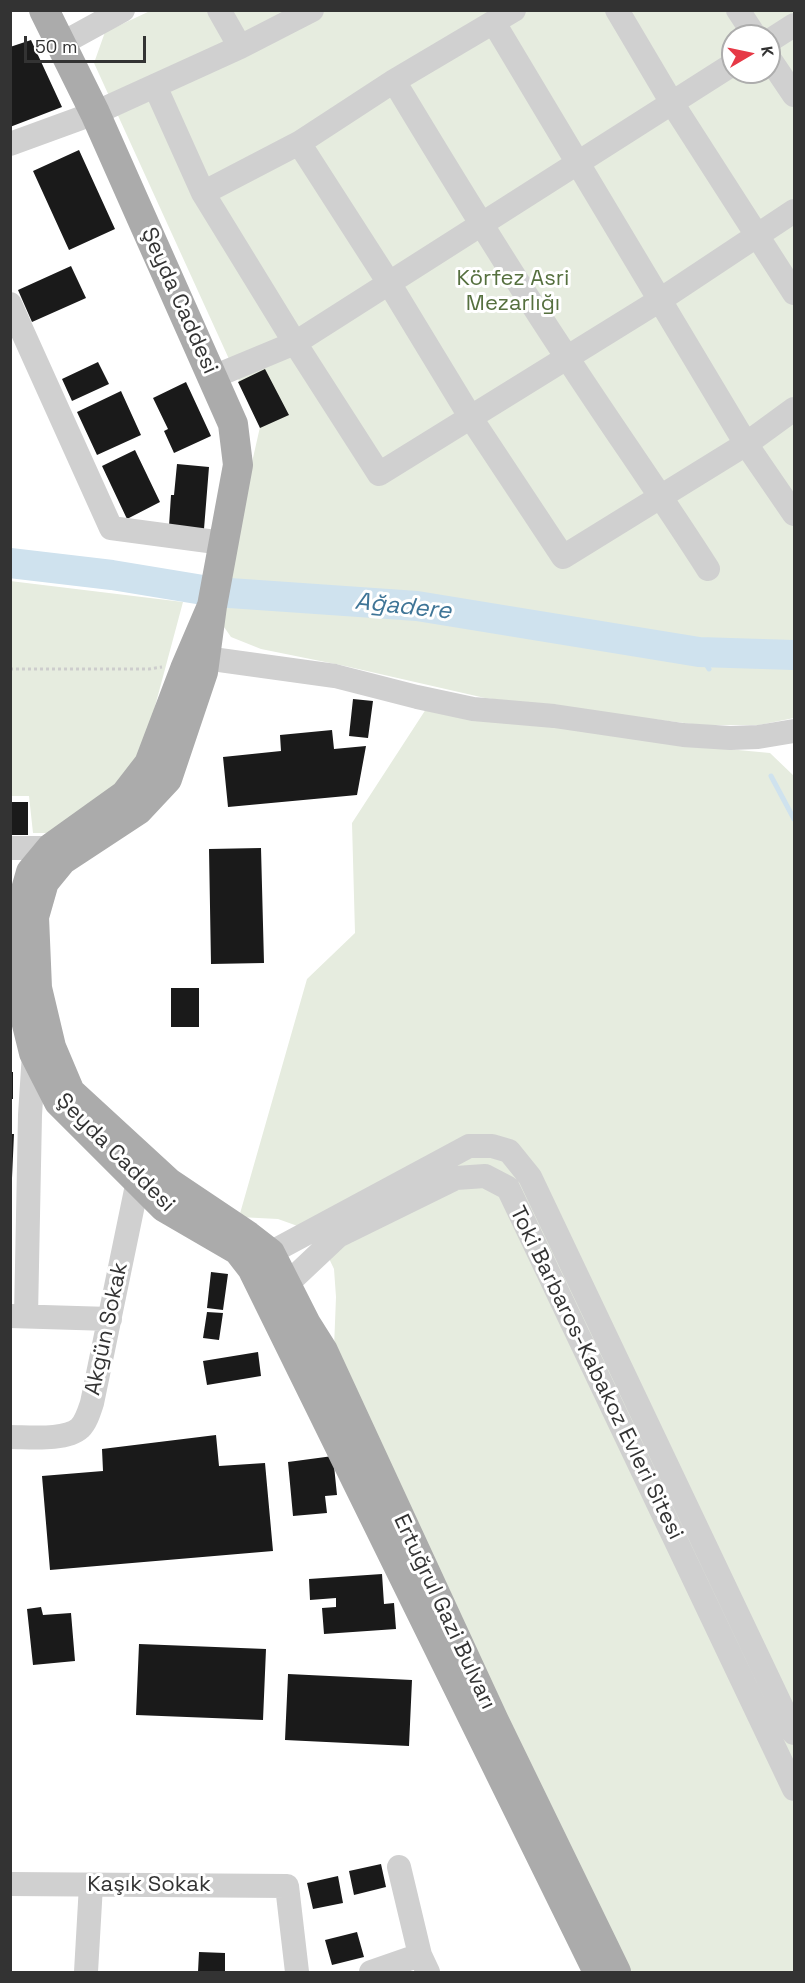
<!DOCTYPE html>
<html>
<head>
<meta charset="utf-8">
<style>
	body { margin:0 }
	#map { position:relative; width:805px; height:1983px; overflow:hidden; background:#fff; font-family:"Space Grotesk",sans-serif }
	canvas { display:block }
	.frame { position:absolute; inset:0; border:12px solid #333; pointer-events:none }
	.north { position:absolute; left:721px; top:24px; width:60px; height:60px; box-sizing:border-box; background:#fff; border:2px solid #adadad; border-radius:50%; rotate:81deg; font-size:16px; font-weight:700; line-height:24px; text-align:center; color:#333 }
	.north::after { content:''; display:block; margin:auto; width:21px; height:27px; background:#e63946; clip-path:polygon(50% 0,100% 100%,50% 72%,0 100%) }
	.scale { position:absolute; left:24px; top:36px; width:122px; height:27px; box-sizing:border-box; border:3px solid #333; border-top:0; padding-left:8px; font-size:18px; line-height:21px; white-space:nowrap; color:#333; -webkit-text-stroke:4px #fff; paint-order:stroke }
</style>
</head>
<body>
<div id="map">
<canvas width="805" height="1983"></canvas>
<div class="frame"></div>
<div class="north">K</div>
<div class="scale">50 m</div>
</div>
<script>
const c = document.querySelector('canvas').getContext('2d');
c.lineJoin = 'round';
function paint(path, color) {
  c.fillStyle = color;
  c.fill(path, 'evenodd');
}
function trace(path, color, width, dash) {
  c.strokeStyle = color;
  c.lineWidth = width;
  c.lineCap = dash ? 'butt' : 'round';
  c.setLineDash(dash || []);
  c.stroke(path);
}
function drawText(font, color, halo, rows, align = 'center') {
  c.font = font + ' "Space Grotesk",sans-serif';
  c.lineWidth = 6;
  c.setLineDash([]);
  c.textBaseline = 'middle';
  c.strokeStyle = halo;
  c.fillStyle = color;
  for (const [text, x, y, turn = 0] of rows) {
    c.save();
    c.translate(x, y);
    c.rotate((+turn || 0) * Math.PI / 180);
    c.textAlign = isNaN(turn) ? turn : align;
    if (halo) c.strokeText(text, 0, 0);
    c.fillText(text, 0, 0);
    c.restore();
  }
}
const green = new Path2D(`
	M 150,11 L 794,11 L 794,718 L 759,725 L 700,725 L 485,698 L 345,666 L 261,649 L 231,637 L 217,617 L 260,427 L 94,63 L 105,32 ZM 733,36 L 769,36 L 769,72 L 733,72 Z
	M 10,581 L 183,602 L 139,766 L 64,833 L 33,833 L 29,796 L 11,796 Z
	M 428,706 L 717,748 L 770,753 L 794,776 L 794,1972 L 630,1972 L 403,1502 L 334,1348 L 336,1297 L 334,1269 L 324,1248 L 306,1229 L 278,1219 L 239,1217 L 307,979 L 355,933 L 352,823 Z`);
const stream = new Path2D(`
	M 699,652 L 709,669
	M 771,776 L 794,819`);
const river = new Path2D(`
	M 10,563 L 112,575 L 215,592 L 417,606 L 699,652 L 794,655`);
const building = new Path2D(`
	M 31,40 L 62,107 L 10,127 L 10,47 Z
	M 79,150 L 115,229 L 69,250 L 33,171 Z
	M 71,266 L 86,298 L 32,322 L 18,290 Z
	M 98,362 L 109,384 L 72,401 L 62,379 Z
	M 265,369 L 289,415 L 260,428 L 238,382 Z
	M 186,382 L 211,436 L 174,453 L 164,431 L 168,429 L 153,398 Z
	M 121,391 L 141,435 L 97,455 L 77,412 Z
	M 135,450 L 160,502 L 127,519 L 102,466 Z
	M 177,464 L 209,467 L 204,529 L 169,526 L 171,495 L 174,495 Z
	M 353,699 L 373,701 L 368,738 L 349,736 Z
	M 332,730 L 334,749 L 366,746 L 357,795 L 228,807 L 223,757 L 281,751 L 280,735 Z
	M 10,802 L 28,802 L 28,835 L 10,835 Z
	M 261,848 L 264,963 L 211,964 L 209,849 Z
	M 171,988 L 199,988 L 199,1027 L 171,1027 Z
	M 10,1072 L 13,1072 L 13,1099 L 10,1099 Z
	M 10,1134 L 14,1134 L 12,1178 L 10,1177 Z
	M 211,1272 L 228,1274 L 223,1310 L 207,1308 Z
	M 207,1312 L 223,1313 L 219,1340 L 203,1338 Z
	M 258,1352 L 261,1376 L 207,1385 L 203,1361 Z
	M 216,1435 L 219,1466 L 265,1463 L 273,1551 L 50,1570 L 42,1476 L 103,1471 L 102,1449 Z
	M 333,1456 L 337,1495 L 325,1496 L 327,1513 L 293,1516 L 288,1462 Z
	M 382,1574 L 384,1604 L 394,1603 L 396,1629 L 324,1634 L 322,1608 L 336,1607 L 336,1598 L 310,1600 L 309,1579 Z
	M 41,1607 L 43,1615 L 71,1613 L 75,1661 L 33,1665 L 27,1609 Z
	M 139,1644 L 266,1649 L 263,1720 L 136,1715 Z
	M 288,1674 L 412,1680 L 409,1746 L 285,1740 Z
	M 381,1864 L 386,1887 L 354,1895 L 349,1871 Z
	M 338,1876 L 343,1903 L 313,1909 L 307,1883 Z
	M 357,1932 L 364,1957 L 332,1965 L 325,1940 Z
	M 199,1952 L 225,1953 L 225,1972 L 198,1972 Z`);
const path = new Path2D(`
	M 10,669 L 149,669 L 162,667`);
const minor = new Path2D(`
	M 219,10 L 240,47
	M 617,10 L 672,103 L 794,293
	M 738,10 L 755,36
	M 494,23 L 746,444 L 794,514
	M 769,41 L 794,25
	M 61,44 L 123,10
	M 769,58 L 794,95
	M 394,81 C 450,174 506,266 566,356 C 613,428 662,497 708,569
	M 155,86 L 203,193 L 299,143 L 394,81 L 514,10
	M 299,143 L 389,283 L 471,418 L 563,557 L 746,444 L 794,409
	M 10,144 L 95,113 L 240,47 L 312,10
	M 203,193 L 295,343 L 379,474 L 660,300 L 794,211
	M 10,304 L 111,528 L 223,543
	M 213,377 L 295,343 L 733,64
	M 190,667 L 205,658 L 335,676 L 417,697 L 473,709 L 554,716 L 683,735 L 730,738 L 758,737 L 794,731
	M 10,848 L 64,848
	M 270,1253 L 469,1146 L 492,1146 L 509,1151 L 530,1177 L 794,1733
	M 286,1285 L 338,1236 L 456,1178 L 485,1176 L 508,1188 L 794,1789
	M 10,1316 L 110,1319
	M 26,1316 L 30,1115 L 34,1053 L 36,1053
	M 10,1437 C 29,1437 66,1441 80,1428 C 86,1422 89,1412 92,1403 L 141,1166
	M 399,1867 L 420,1955 L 428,1972
	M 10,1884 L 287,1886 L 297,1972
	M 86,1972 L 91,1885
	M 371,1972 L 420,1955`);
const major = new Path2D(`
	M 44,10 L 95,113 L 233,424 L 238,465 L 212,606
	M 598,1972 L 252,1268 L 238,1250 L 164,1207 L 59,1102 L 34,1053 L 18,988 L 20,911 L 31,872 L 51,848 L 125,795 L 149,764 L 185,669 L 212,606 L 203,672 L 167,779 L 138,810 L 62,860 L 44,882 L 34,917 L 37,988 L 51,1047 L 70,1092 L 169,1183 L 248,1236 L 270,1253 L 306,1324 L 323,1351 L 494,1721 L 616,1972`);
const parkNames = [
	["Körfez Asri",513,279],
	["Mezarlığı",513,304]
];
const streetNames = [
	["Şeyda Caddesi",179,301,66],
	["Şeyda Caddesi",115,1153,45],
	["Akgün Sokak",107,1329,-78],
	["Toki Barbaros-Kabakoz Evleri Sitesi",596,1373,64],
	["Ertuğrul Gazi Bulvarı",444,1612,65],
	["Kaşık Sokak",149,1885]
];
const waterNames = [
	["Ağadere",403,607,6]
];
paint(green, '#e6ecdf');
trace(stream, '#cfe2ee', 5);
trace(river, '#cfe2ee', 30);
paint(building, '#1a1a1a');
trace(path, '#cdcdcd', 3, [3, 3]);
trace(minor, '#d0d0d0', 24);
trace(major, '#ababab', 30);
drawText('22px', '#56703f', '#fff', parkNames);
drawText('22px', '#333', '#fff', streetNames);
drawText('italic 24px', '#3f7597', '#fff', waterNames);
</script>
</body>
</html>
